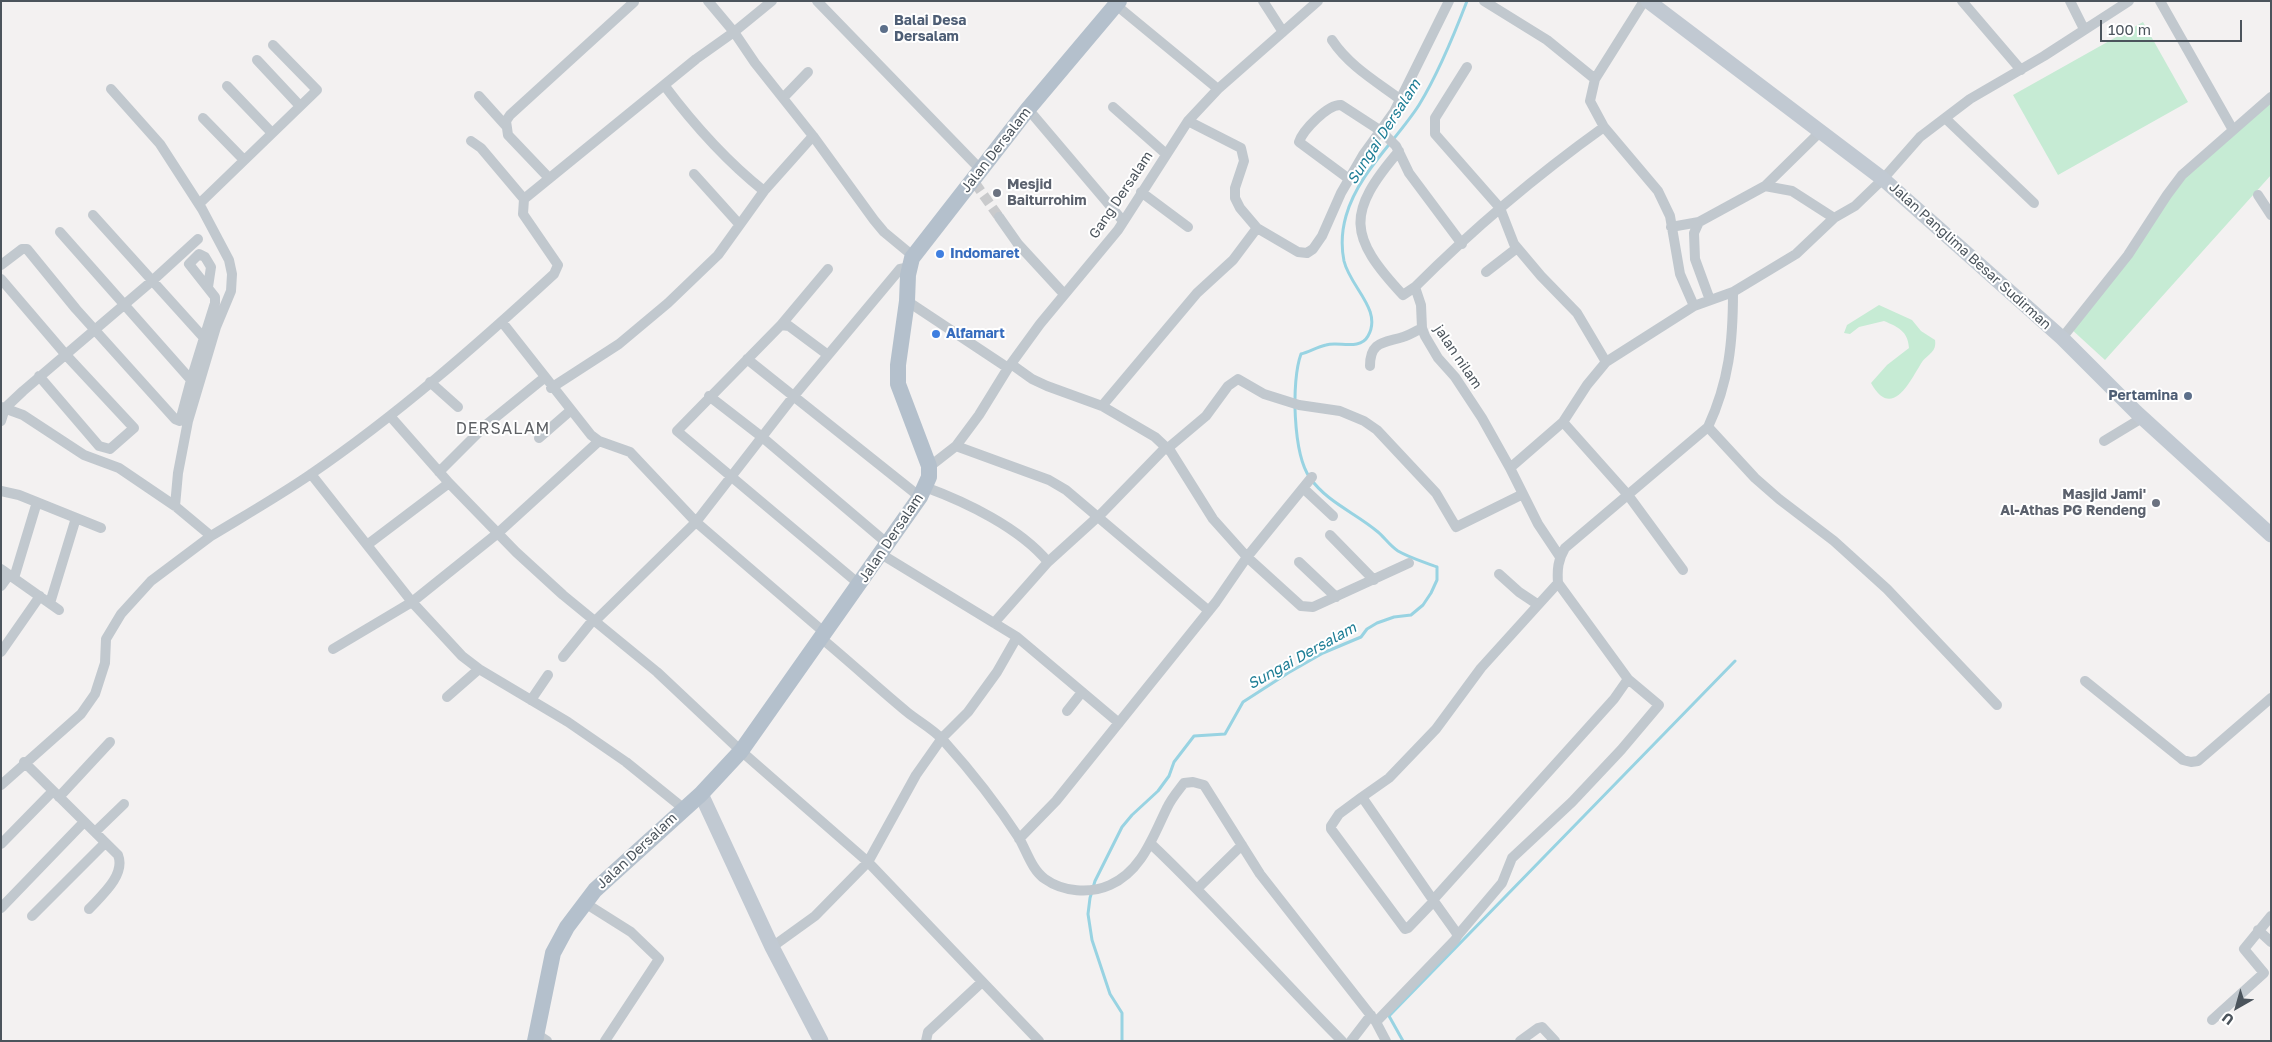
<!DOCTYPE html>
<html>
<head>
<meta charset="utf-8">
<style>
	body { margin:0 }
	#map { position:relative; width:2272px; height:1042px; overflow:hidden; background:#f3f1f1; font-family:"Golos Text",sans-serif }
	canvas { display:block }
	.frame { position:absolute; inset:0; border:2px solid #4b545c; pointer-events:none }
	.north { position:absolute; left:2212px; top:982px; width:50px; height:50px; -webkit-text-stroke:4px #fff; paint-order:stroke; rotate:218deg; font-size:14px; font-weight:700; line-height:20px; text-align:center; color:#4b545c }
	.north::after { content:''; display:block; margin:auto; width:18px; height:22px; background:#4b545c; clip-path:polygon(50% 0,100% 100%,50% 72%,0 100%) }
	.scale { position:absolute; left:2100px; top:20px; width:142px; height:22px; box-sizing:border-box; border:2px solid #4b545c; border-top:0; padding-left:6px; font-size:15px; line-height:18px; white-space:nowrap; color:#4b545c; -webkit-text-stroke:4px #fff; paint-order:stroke }
</style>
</head>
<body>
<div id="map">
<canvas width="2272" height="1042"></canvas>
<div class="frame"></div>
<div class="north">U</div>
<div class="scale">100 m</div>
</div>
<script>
const c = document.querySelector('canvas').getContext('2d');
c.lineJoin = 'round';
function paint(path, color) {
  c.fillStyle = color;
  c.fill(path, 'evenodd');
}
function trace(path, color, width, dash) {
  c.strokeStyle = color;
  c.lineWidth = width;
  c.lineCap = dash ? 'butt' : 'round';
  c.setLineDash(dash || []);
  c.stroke(path);
}
function drawText(font, color, halo, rows, align = 'center') {
  c.font = font + ' "Golos Text",sans-serif';
  c.lineWidth = 4;
  c.setLineDash([]);
  c.textBaseline = 'middle';
  c.strokeStyle = halo;
  c.fillStyle = color;
  for (const [text, x, y, turn = 0] of rows) {
    c.save();
    c.translate(x, y);
    c.rotate((+turn || 0) * Math.PI / 180);
    c.textAlign = isNaN(turn) ? turn : align;
    if (halo) c.strokeText(text, 0, 0);
    c.fillText(text, 0, 0);
    c.restore();
  }
}
const green = new Path2D(`
	M 2143,22 L 2188,102 L 2058,175 L 2013,95 Z
	M 2271,97 L 2271,175 L 2105,360 L 2070,328 L 2167,195 Z
	M 1879,305 L 1912,320 L 1921,331 L 1935,340 C 1937,352 1928,354 1922,362 C 1910,381 1892,421 1871,383 L 1887,365 L 1909,348 C 1908,331 1898,327 1884,321 L 1859,327 L 1850,334 L 1844,333 L 1847,325 Z`);
const stream = new Path2D(`
	M 1122,1041 L 1122,1013 L 1110,994 L 1092,940 L 1088,914 L 1090,898 L 1095,881 L 1122,827 L 1132,815 L 1158,791 L 1169,776 L 1174,762 L 1194,736 L 1225,734 L 1243,702 L 1288,673 L 1323,653 L 1361,637 L 1367,629 L 1377,623 L 1394,617 L 1411,615 L 1423,605 L 1431,593 L 1437,580 L 1437,567 C 1424,562 1410,558 1398,551 C 1390,546 1385,538 1378,532 C 1356,513 1328,503 1310,478 C 1293,454 1291,381 1301,354 C 1309,352 1317,347 1326,345 C 1338,341 1360,351 1368,336 C 1383,310 1350,287 1344,261 C 1341,246 1342,230 1346,216 C 1358,173 1396,141 1419,105 C 1438,74 1454,35 1467,1
	M 1403,1041 L 1389,1016 L 1735,661`);
const streetTunnel = new Path2D(`
	M 975,183 L 999,217`);
const street = new Path2D(`
	M 708,1 L 734,32 L 755,63 L 813,136 L 874,220 L 884,232 L 913,256
	M 817,1 L 980,169
	M 1263,1 L 1283,32
	M 1484,1 L 1547,40 L 1595,79
	M 1644,1 L 1595,79 L 1590,101 L 1604,127 L 1658,191 L 1670,216 L 1680,274 L 1694,306 L 1733,292
	M 1962,1 L 2021,70
	M 2070,1 L 2084,29
	M 2160,1 L 2233,130
	M 1116,5 L 1218,89
	M 1332,40 C 1349,66 1377,82 1401,100
	M 257,60 L 300,106
	M 1467,67 L 1435,118 L 1435,134 L 1500,208 L 1514,244 L 1541,276 L 1577,313 L 1606,362
	M 664,85 C 694,125 725,160 764,191
	M 227,86 L 272,133
	M 111,89 L 160,144 L 202,209 L 229,260 L 232,274 L 231,291 L 216,327 L 188,421 L 178,473 L 175,506
	M 479,96 L 506,126
	M 783,98 L 808,72
	M 1113,107 L 1166,154
	M 1028,109 L 1123,221
	M 203,118 L 244,160
	M 1945,118 L 2034,203
	M 1188,121 L 1241,148 L 1244,161 L 1235,188 L 1235,198 L 1240,208 L 1257,228 L 1298,252 L 1307,253 L 1313,249 L 1322,236 L 1341,193 L 1363,155 L 1394,112 L 1449,1
	M 471,141 L 481,148 L 524,199
	M 1399,151 C 1346,213 1348,236 1403,295 L 1415,287 L 1421,305 L 1422,328 L 1425,336 L 1438,358 L 1455,377 L 1482,418 L 1510,468
	M 694,174 L 739,224
	M 549,178 L 508,135 L 506,121 L 510,115 L 634,2
	M 1349,179 L 1299,142 C 1303,130 1328,104 1341,105 L 1381,131 L 1396,146 L 1409,173 L 1462,244
	M 1765,186 L 1792,191 L 1834,218
	M 1141,192 L 1188,227
	M 2258,195 L 2271,215
	M 199,204 L 317,90 L 273,45
	M 93,215 L 204,338 L 215,303 L 215,297 L 189,264 L 199,254 L 205,257 L 211,267 L 208,287
	M 999,217 L 1018,244 L 1064,294
	M 1671,227 L 1699,222
	M 1,265 L 22,249 L 27,249 L 76,309 L 175,419 L 180,421 L 191,380 L 60,232
	M 1486,272 L 1517,248
	M 1,279 L 66,355 L 134,428 L 110,449 L 99,446 L 39,376
	M 1415,287 C 1474,228 1537,175 1604,127
	M 1710,300 L 1695,259 L 1694,233 L 1699,222 L 1765,186 L 1819,133
	M 907,301 L 1008,368
	M 502,322 L 591,435 L 599,441 L 630,452 L 696,522 L 825,633
	M 781,325 L 828,269
	M 2062,338 L 2128,255 L 2167,195 L 2182,175 L 2271,97
	M 828,355 L 789,326 L 781,325 L 677,431 L 859,584
	M 747,359 L 920,497
	M 1011,364 L 1032,379 L 1047,386 L 1102,406 L 1155,437 L 1171,452 L 1213,519 L 1247,557 L 1216,602 L 1056,801 L 1019,839
	M 1370,366 C 1370,341 1384,343 1403,337 C 1410,335 1416,331 1422,328
	M 191,380 L 204,338
	M 430,382 L 458,407
	M 551,388 L 619,344 L 668,303 L 718,255 L 764,191 L 813,136
	M 709,396 L 762,437 L 888,544
	M 1102,406 L 1197,293 L 1233,260 L 1257,228
	M 1,407 L 23,415 L 84,455 L 119,468 L 175,506 L 211,536 L 151,581 L 121,614 L 106,639 L 105,663 L 95,694 L 81,714 L 1,785
	M 390,416 L 449,483 L 516,552 L 563,595 L 657,672 L 741,751 L 868,862 L 1039,1041
	M 1,421 L 5,408 L 23,391 L 152,281 L 198,239
	M 1563,422 L 1628,495 L 1683,570
	M 1708,427 L 1755,478 L 1779,499 L 1834,541 L 1887,589 L 1997,705
	M 539,438 L 570,411
	M 2104,441 L 2142,418
	M 956,446 L 1049,480 L 1066,490 L 1209,611
	M 1168,448 L 1206,416 L 1228,386 L 1238,379 L 1264,394 L 1299,405 L 1340,411 L 1364,421 L 1377,430 L 1436,493 L 1456,527 L 1523,494
	M 929,467 L 956,446 L 979,415 L 1008,368 L 1040,324 L 1118,230 L 1188,121 L 1218,89 L 1318,1
	M 439,472 L 486,425 L 544,378
	M 311,474 L 412,602 L 462,656 L 479,669 L 568,722 L 626,762 L 683,808
	M 1312,477 L 1247,557 L 1301,606 L 1313,607 L 1409,563
	M 925,487 C 966,502 1020,528 1048,562 L 994,623
	M 1303,488 L 1333,516
	M 1,491 L 19,495 L 101,528
	M 1330,535 L 1374,580
	M 211,536 C 244,516 279,496 311,474 C 397,415 477,345 554,274 L 558,265 L 523,214 L 524,199 L 696,59 L 734,32 L 772,1
	M 367,545 L 449,483
	M 1560,557 L 1538,524 L 1510,468 L 1563,422 L 1587,385 L 1606,362 L 1694,306
	M 1048,562 L 1102,513 L 1166,447
	M 1299,562 L 1336,597
	M 1,569 L 59,610
	M 1499,574 L 1519,592 L 1537,604
	M 14,578 L 37,502
	M 1,586 L 9,575
	M 50,603 L 76,518
	M 595,621 L 696,522 L 793,397 L 900,269 L 910,267
	M 1017,637 L 1119,723
	M 821,638 C 850,662 878,688 907,712 C 918,721 933,729 943,740 C 970,770 997,804 1019,838 C 1027,852 1032,870 1045,879 C 1063,892 1090,894 1110,885 C 1142,871 1153,836 1167,808 C 1171,799 1178,791 1184,783 L 1193,782 L 1204,785 L 1260,874 L 1376,1022
	M 333,649 L 412,602 L 498,533 L 599,441
	M 1,652 L 40,596
	M 563,657 L 593,620
	M 2085,681 L 2183,760 L 2191,762 L 2198,761 L 2271,698
	M 447,697 L 479,669
	M 531,700 L 548,675
	M 1067,711 L 1082,692
	M 24,762 L 118,855 C 126,875 101,896 89,909
	M 59,797 L 110,742
	M 1362,797 L 1339,814 L 1331,826 L 1331,829 L 1405,929 L 1408,928 L 1434,901
	M 95,832 L 124,804
	M 1150,843 C 1217,906 1277,976 1342,1041
	M 1,844 L 53,791
	M 1198,888 L 1242,845
	M 1433,900 L 1362,797 L 1389,778 L 1436,729 L 1481,668 L 1558,583
	M 585,903 L 631,932 L 659,959 L 605,1041
	M 1,908 L 84,822
	M 32,916 L 105,843
	M 2258,930 L 2271,942
	M 1458,935 L 1502,883 L 1512,858 L 1572,802 L 1621,750 L 1659,705 L 1628,679
	M 772,947 L 815,916 L 868,862 L 916,775 L 942,738 L 968,712 L 997,672 L 1017,637 L 881,554
	M 2212,1020 L 2264,973 L 2244,949 L 2271,916
	M 535,1033 L 547,1041
	M 926,1041 L 928,1032 L 982,982
	M 1351,1041 L 1371,1015
	M 1386,1041 L 1376,1022 L 1455,940 L 1458,935 L 1433,900 L 1614,699 L 1628,679 L 1558,583 C 1557,569 1558,560 1565,548 L 1708,427 C 1729,382 1733,342 1733,292 L 1796,254 L 1834,218 L 1855,206 L 1883,179 L 1920,137 L 1970,99 L 2044,56 L 2129,1
	M 1520,1041 L 1538,1028 L 1542,1027 L 1555,1041`);
const secondary = new Path2D(`
	M 1648,1 L 1883,179 L 2062,338 L 2136,412 L 2271,535
	M 701,794 L 772,947 L 821,1041`);
const primary = new Path2D(`
	M 535,1041 L 553,953 L 567,927 L 595,890 L 701,794 L 741,751 L 920,497 L 929,477 L 929,466 L 898,384 L 898,365 L 907,301 L 908,275 L 912,258 L 1028,109 L 1119,1`);
const markers = [
	[884,29,5,"#5c6f8a"],
	[997,193,5,"#6b7280"],
	[940,254,5,"#3f7fe0"],
	[936,334,5,"#3f7fe0"],
	[2188,396,5,"#5c6f8a"],
	[2156,503,5,"#6b7280"]
];
const serviceNames = [
	["Balai Desa",894,21],
	["Dersalam",894,37],
	["Pertamina",2178,396,"right"]
];
const streetNames = [
	["Jalan Dersalam",996,150,-52],
	["Gang Dersalam",1121,195,-56],
	["Jalan Panglima Besar Sudirman",1970,256,42],
	["jalan nilam",1458,357,56],
	["Jalan Dersalam",891,538,-56],
	["Jalan Dersalam",637,851,-43]
];
const worshipNames = [
	["Mesjid",1007,185],
	["Baiturrohim",1007,201],
	["Masjid Jami'",2146,495,"right"],
	["Al-Athas PG Rendeng",2146,511,"right"]
];
const shopNames = [
	["Indomaret",950,254],
	["Alfamart",946,334]
];
const waterNames = [
	["Sungai Dersalam",1384,132,-57],
	["Sungai Dersalam",1302,656,-29]
];
const quarterNames = [
	["DERSALAM",503,429]
];
paint(green, '#c6ebd4');
trace(stream, '#98d3e2', 3);
trace(streetTunnel, '#c9cacc', 10, [10, 5]);
trace(street, '#c1c8ce', 10);
trace(secondary, '#c1c9d2', 15);
trace(primary, '#b4c0cc', 16);
for (const [x, y, r, color] of markers) {
  const dot = new Path2D();
  dot.arc(x, y, r, 0, 2 * Math.PI);
  c.fillStyle = color;
  c.fill(dot);
  trace(dot, '#fff', 2);
}
drawText('bold 14px', '#4e5e75', '#fff', serviceNames, 'left');
drawText('14px', '#4b545c', '#fff', streetNames);
drawText('bold 14px', '#5b616d', '#fff', worshipNames, 'left');
drawText('bold 14px', '#366cbe', '#fff', shopNames, 'left');
drawText('italic 15px', '#1d7d95', '#fff', waterNames);
c.letterSpacing = '1px';
drawText('16px', '#5e6165', '#fff', quarterNames);
c.letterSpacing = '0px';
</script>
</body>
</html>
